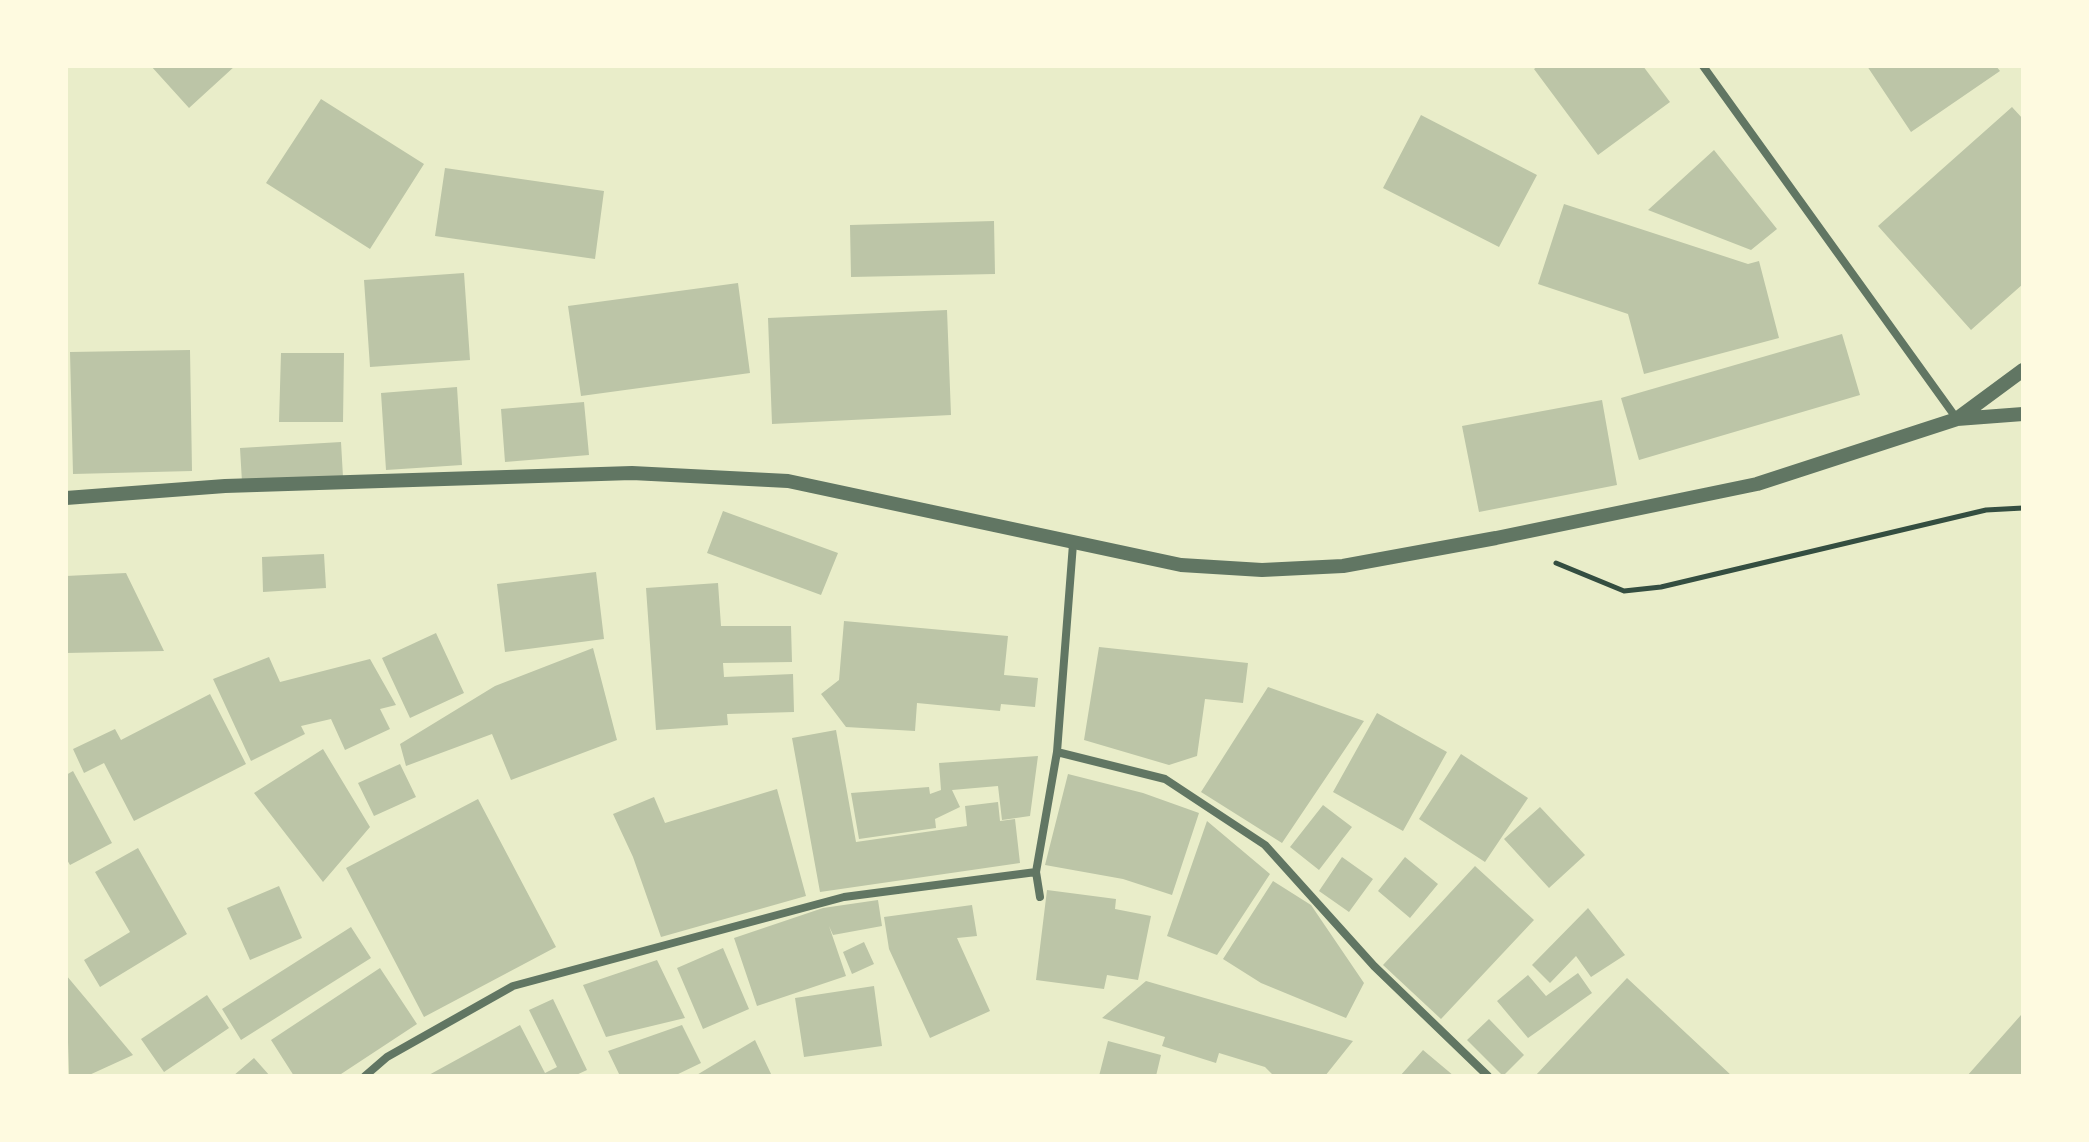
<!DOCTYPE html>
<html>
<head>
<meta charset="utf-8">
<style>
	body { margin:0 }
	#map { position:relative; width:2089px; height:1142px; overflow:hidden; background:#e9edc9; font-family:Rubik,sans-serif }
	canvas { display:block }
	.frame { position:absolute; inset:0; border:68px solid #fefae0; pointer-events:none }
</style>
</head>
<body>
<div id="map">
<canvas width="2089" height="1142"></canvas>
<div class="frame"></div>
</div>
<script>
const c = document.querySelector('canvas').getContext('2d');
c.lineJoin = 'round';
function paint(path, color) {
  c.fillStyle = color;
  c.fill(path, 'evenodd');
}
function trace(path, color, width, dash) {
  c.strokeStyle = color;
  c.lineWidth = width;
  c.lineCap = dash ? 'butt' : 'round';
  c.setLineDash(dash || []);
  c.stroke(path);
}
const building = new Path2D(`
	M 151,66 L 235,66 L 189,108 Z
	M 1538,66 L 1643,66 L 1670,102 L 1598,155 L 1534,69 Z
	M 1867,66 L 1996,66 L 2000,71 L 1911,132 Z
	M 321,99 L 424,164 L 370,249 L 266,183 Z
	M 2012,107 L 2023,119 L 2023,284 L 1971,330 L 1878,226 Z
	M 1421,115 L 1537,175 L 1499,247 L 1383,188 Z
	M 1714,150 L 1777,229 L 1751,250 L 1648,210 Z
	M 445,168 L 604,191 L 595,259 L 435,236 Z
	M 1564,204 L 1748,264 L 1759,261 L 1779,338 L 1644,374 L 1628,314 L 1538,284 Z
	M 994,221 L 995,274 L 851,277 L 850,225 Z
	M 464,273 L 470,360 L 370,367 L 364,280 Z
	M 738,283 L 750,373 L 581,396 L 568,306 Z
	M 947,310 L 951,415 L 772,424 L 768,318 Z
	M 1842,334 L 1860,395 L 1639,460 L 1621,398 Z
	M 190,350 L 192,471 L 73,474 L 70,352 Z
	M 281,353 L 344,353 L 343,422 L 279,422 Z
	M 457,387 L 462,465 L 386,470 L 381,393 Z
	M 1602,400 L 1617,485 L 1479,512 L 1462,426 Z
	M 584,402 L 589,455 L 505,462 L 501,409 Z
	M 341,442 L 343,477 L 242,482 L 240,448 Z
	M 723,511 L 838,553 L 821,595 L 707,553 Z
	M 324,554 L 326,588 L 263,592 L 262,557 Z
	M 596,572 L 604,639 L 505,652 L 497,584 Z
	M 126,573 L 164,651 L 66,653 L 66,576 Z
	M 718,583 L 721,626 L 791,626 L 792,662 L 723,663 L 724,677 L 793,674 L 794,712 L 727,714 L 728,725 L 656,730 L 646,588 Z
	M 844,621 L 1008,636 L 1004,675 L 1038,678 L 1035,707 L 1001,704 L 1000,711 L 917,703 L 915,731 L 846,727 L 821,694 L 839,680 Z
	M 436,633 L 464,693 L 410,718 L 382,658 Z
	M 1099,647 L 1248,663 L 1243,703 L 1205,699 L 1197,756 L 1169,765 L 1084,740 Z
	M 593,648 L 617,740 L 511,780 L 492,734 L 406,766 L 400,744 L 495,686 Z
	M 269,657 L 280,682 L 370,659 L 396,705 L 380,709 L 390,729 L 345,750 L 331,719 L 301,726 L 305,734 L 251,761 L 213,679 Z
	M 1268,687 L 1364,721 L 1282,843 L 1201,792 Z
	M 210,694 L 246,764 L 134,821 L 104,763 L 84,773 L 73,749 L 115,729 L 121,740 Z
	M 1377,713 L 1447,752 L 1403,831 L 1333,792 Z
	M 836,730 L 856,842 L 967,826 L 965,806 L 998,802 L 1000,821 L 1015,819 L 1020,863 L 820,892 L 792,738 Z
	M 323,749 L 370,827 L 323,882 L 254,793 Z
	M 1461,754 L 1528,798 L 1485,862 L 1419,819 Z
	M 1038,756 L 1030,816 L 1002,820 L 998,786 L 952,790 L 960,807 L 935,819 L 936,828 L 859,839 L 851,793 L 929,787 L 930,794 L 941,790 L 939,763 Z
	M 400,764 L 416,797 L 374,816 L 358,783 Z
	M 73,771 L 112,843 L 70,865 L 66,858 L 66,775 Z
	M 1068,774 L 1143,793 L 1199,813 L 1172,895 L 1123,879 L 1045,865 Z
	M 777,789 L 806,896 L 661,937 L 633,857 L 613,814 L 654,797 L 665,823 Z
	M 478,799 L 556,947 L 424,1017 L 346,868 Z
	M 1323,805 L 1352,827 L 1319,870 L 1290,847 Z
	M 1540,807 L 1585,855 L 1549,888 L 1504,839 Z
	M 1207,821 L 1270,874 L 1217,955 L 1167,936 Z
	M 138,848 L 187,934 L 100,987 L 84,960 L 130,932 L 95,872 Z
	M 1342,857 L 1373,879 L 1349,912 L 1319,891 Z
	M 1405,857 L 1438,884 L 1410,918 L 1378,891 Z
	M 1475,866 L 1534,920 L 1441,1019 L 1383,965 Z
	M 1273,881 L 1311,905 L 1364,983 L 1346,1018 L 1261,983 L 1223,959 Z
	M 279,886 L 302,938 L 250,960 L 227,908 Z
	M 1047,890 L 1116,899 L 1115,909 L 1151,916 L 1138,980 L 1107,975 L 1104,989 L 1036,980 Z
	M 878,900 L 882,926 L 833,935 L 829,926 L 846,976 L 757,1006 L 734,938 L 823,908 Z
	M 972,905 L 977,936 L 957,938 L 990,1011 L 930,1038 L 889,949 L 884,917 Z
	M 1588,908 L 1625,955 L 1591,977 L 1576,956 L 1550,983 L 1532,965 Z
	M 351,927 L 371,958 L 241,1040 L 222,1009 Z
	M 864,942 L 874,964 L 852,974 L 843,952 Z
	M 723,948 L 749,1009 L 703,1029 L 677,968 Z
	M 657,960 L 685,1018 L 606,1037 L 583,985 Z
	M 380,968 L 417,1024 L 338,1076 L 294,1076 L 271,1040 Z
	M 1578,973 L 1592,993 L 1528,1038 L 1497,1001 L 1528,975 L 1546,996 Z
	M 66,975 L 133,1055 L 87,1076 L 69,1076 Z
	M 1627,978 L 1732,1076 L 1535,1076 Z
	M 1146,981 L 1353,1041 L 1325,1076 L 1274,1076 L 1265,1067 L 1219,1053 L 1216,1063 L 1162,1046 L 1165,1037 L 1102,1018 Z
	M 874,986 L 882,1046 L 804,1057 L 795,998 Z
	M 207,995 L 229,1028 L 164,1072 L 141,1039 Z
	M 553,999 L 587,1070 L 574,1076 L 427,1076 L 520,1025 L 545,1073 L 557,1067 L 529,1010 Z
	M 2021,1015 L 2023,1076 L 1967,1076 Z
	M 1489,1019 L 1524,1055 L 1503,1076 L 1467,1040 Z
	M 682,1025 L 701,1063 L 674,1076 L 620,1076 L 608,1051 Z
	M 755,1040 L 772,1076 L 695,1076 Z
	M 1108,1041 L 1161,1055 L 1156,1076 L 1099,1076 Z
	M 1423,1050 L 1454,1076 L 1400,1076 Z
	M 254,1058 L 270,1076 L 233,1076 Z`);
const path = new Path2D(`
	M 1556,563 L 1624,591 L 1661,587 L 1986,510 L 2023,508`);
const minor = new Path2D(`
	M 1703,66 L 1957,419
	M 1057,752 L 1165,779 L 1265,845 L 1374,966 L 1488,1076
	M 1040,897 L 1036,872 L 1057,752 L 1073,544
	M 365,1076 L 387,1057 L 513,986 L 844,897 L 1036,872`);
const tertiary = new Path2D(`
	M 1958,418 L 2023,370
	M 66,498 L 225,486 L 632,473 L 788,481 L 1181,565 L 1262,570 L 1343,566 L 1496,538 L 1757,484 L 1957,419 L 2023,414`);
paint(building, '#bcc5a7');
trace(path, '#344e41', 5);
trace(minor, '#617663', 8);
trace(tertiary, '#617663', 14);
</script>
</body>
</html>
